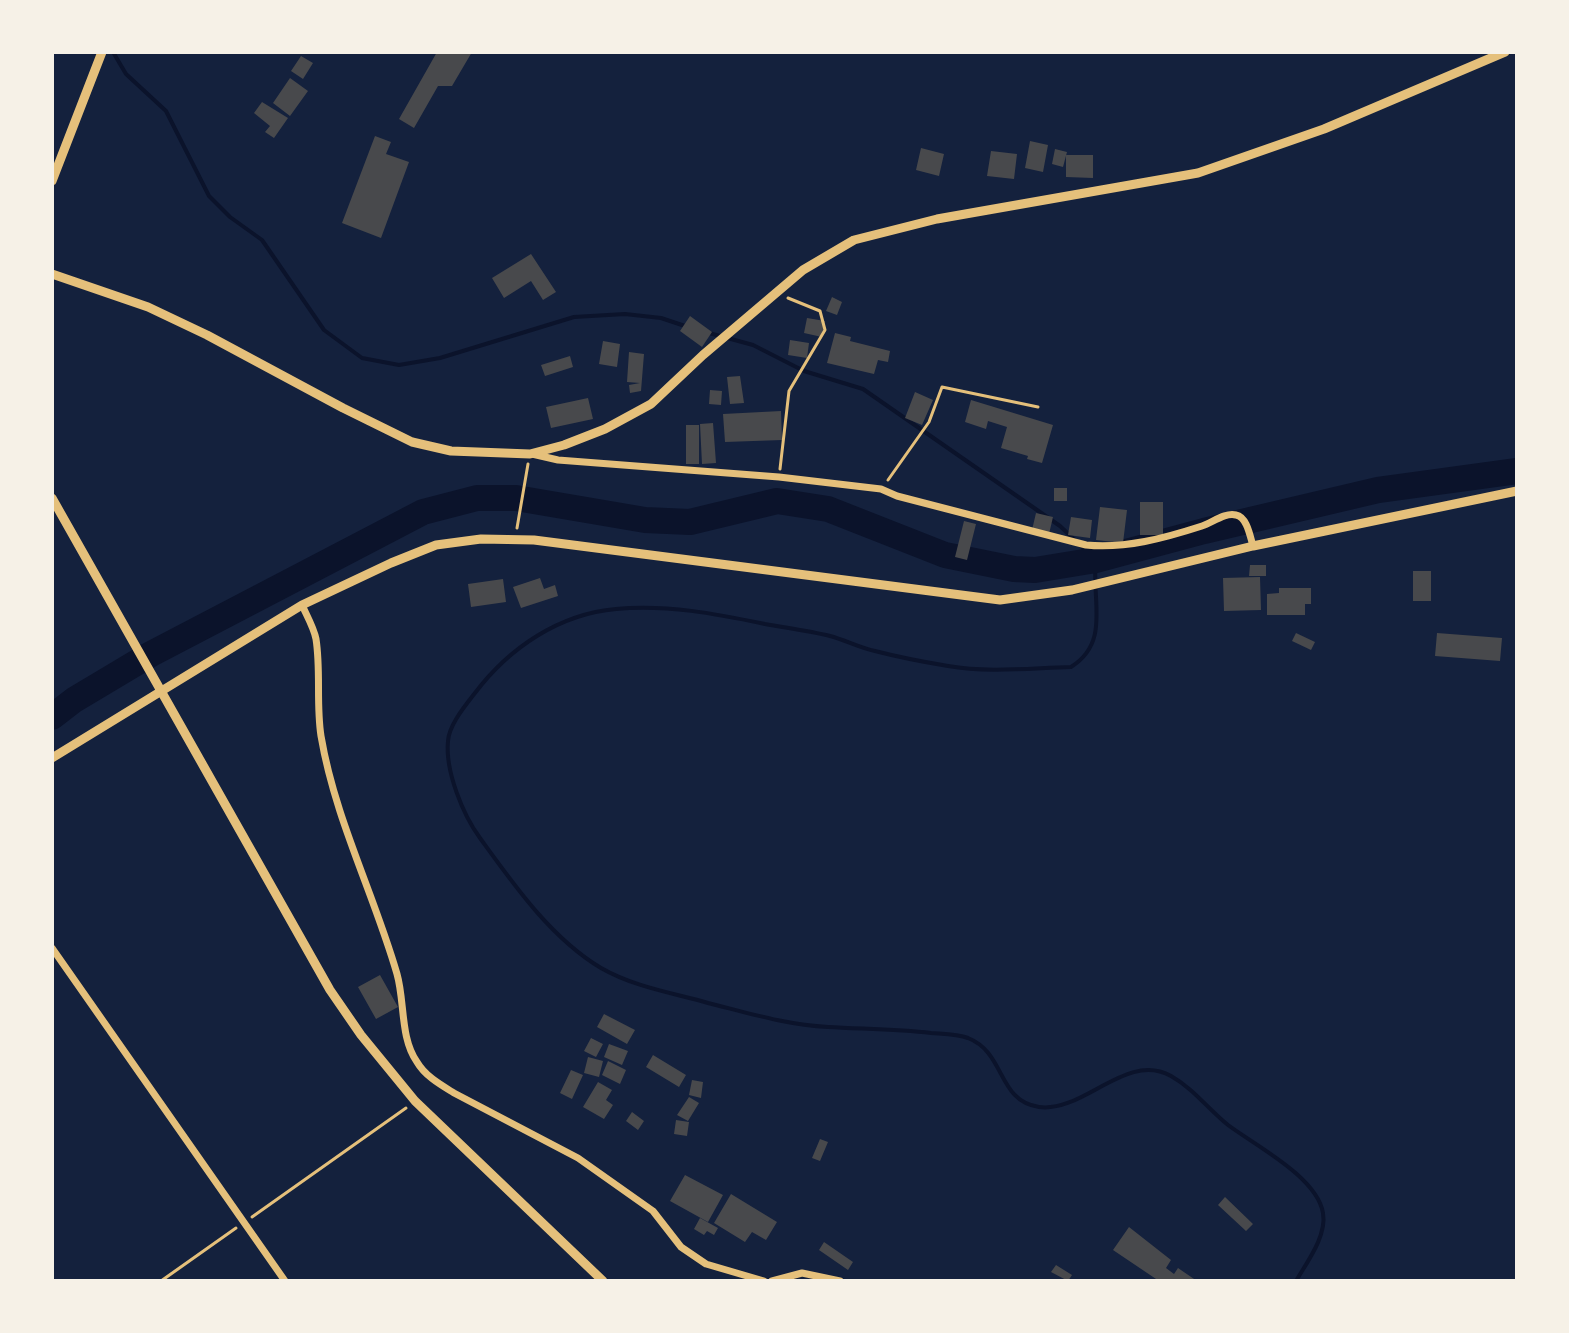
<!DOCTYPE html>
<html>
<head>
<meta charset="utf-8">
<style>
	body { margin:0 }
	#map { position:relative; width:1569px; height:1333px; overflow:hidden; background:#14213d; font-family:Georgia,serif }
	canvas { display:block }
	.frame { position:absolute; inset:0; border:54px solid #f6f1e7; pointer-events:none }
</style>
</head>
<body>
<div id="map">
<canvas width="1569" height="1333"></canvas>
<div class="frame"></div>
</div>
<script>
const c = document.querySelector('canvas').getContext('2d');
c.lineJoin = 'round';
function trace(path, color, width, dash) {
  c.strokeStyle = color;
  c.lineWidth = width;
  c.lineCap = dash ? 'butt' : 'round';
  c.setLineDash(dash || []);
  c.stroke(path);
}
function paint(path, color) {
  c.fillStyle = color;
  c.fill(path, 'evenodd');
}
const stream = new Path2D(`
	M 113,52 L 126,74 L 166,111 L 209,196 L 230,217 L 262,240 L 324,330 L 362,358 L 399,365 L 440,358 L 574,317 L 625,314 L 661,318 L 685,326
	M 709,333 L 753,345 L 804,371 L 863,389 L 1060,526 L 1096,560 C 1091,600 1111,642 1071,667 C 1031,668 988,673 948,666 C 924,662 898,657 875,651 C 860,648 845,640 830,636 C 809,631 787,628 765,624 C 717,614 666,604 616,609 C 559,614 509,648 475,693 C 465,706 449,725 448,741 C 445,771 463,815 480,838 C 514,885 551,938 601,968 C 634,987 673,993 708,1003 C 748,1013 787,1025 828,1027 C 862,1029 897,1029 931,1033 C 943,1034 957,1034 968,1038 C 1006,1053 997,1101 1039,1107 C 1084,1113 1126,1051 1171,1076 C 1194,1089 1208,1109 1228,1125 C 1256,1146 1317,1177 1323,1213 C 1327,1236 1307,1262 1296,1281`);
const river = new Path2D(`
	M 52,717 L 74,700 L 151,654 L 423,512 L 477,498 L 516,498 L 645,520 L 690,522 L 777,501 L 828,509 L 945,555 L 1014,569 L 1035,570 L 1096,560 L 1204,531 L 1378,490 L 1517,471`);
const building = new Path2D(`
	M 437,52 L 472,52 L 452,86 L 438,86 L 414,128 L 399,119 Z
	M 301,56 L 313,63 L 303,79 L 291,71 Z
	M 290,78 L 308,91 L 290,116 L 273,103 Z
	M 262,102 L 288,118 L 274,138 L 265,132 L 270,126 L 254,113 Z
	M 375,136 L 391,142 L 386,154 L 409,162 L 381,238 L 342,223 Z
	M 1030,141 L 1048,145 L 1043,172 L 1025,168 Z
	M 921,148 L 944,154 L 939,176 L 916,170 Z
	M 1055,149 L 1067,152 L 1063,167 L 1052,164 Z
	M 991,151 L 1017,154 L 1014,179 L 987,176 Z
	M 1066,155 L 1093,155 L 1093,178 L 1066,177 Z
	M 531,254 L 556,292 L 543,300 L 531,281 L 504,298 L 492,278 Z
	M 832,297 L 842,302 L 837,315 L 826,311 Z
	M 690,316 L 712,332 L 702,347 L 680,331 Z
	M 807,318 L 825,321 L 822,337 L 804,333 Z
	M 835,333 L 851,337 L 850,341 L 890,351 L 888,362 L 878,360 L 874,374 L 827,363 Z
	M 790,340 L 809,343 L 807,358 L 788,355 Z
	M 603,341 L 620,344 L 617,367 L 599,364 Z
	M 629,352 L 644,354 L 641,391 L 630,393 L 629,385 L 640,383 L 627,382 Z
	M 570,356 L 573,367 L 545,376 L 541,365 Z
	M 740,376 L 744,403 L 730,404 L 727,377 Z
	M 710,390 L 722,391 L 721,405 L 709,404 Z
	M 915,392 L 933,400 L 922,425 L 905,418 Z
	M 588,398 L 593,419 L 551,428 L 546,407 Z
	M 971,400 L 1053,425 L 1042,463 L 1027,459 L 1028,456 L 1001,448 L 1007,427 L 988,421 L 986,429 L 965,422 Z
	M 781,411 L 782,440 L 725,442 L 723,414 Z
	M 713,423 L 716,463 L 702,464 L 700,424 Z
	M 686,425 L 699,425 L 699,464 L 686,464 Z
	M 1054,488 L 1067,488 L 1067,501 L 1054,501 Z
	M 1140,502 L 1163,502 L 1163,535 L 1140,535 Z
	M 1100,507 L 1127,510 L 1123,543 L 1096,540 Z
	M 1036,513 L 1053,517 L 1049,534 L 1032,530 Z
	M 1071,517 L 1092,520 L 1090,538 L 1068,535 Z
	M 964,521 L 976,524 L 967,560 L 955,557 Z
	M 1250,565 L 1266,565 L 1266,576 L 1249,576 Z
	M 1413,571 L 1431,571 L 1431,601 L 1413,601 Z
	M 1260,577 L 1261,610 L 1224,611 L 1223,578 Z
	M 540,578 L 544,589 L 555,585 L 558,596 L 521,608 L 513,587 Z
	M 503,579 L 506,602 L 471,607 L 468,584 Z
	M 1279,588 L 1311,588 L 1311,604 L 1305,604 L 1305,615 L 1267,615 L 1267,594 L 1279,593 Z
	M 1296,633 L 1315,642 L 1311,650 L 1292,641 Z
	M 1437,633 L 1502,638 L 1500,661 L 1435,656 Z
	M 380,975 L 398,1007 L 376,1019 L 358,987 Z
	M 604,1014 L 635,1030 L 627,1044 L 597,1027 Z
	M 591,1038 L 603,1044 L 596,1057 L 584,1051 Z
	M 609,1044 L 628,1051 L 622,1065 L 604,1057 Z
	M 653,1055 L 686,1075 L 679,1087 L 646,1067 Z
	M 588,1057 L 603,1061 L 599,1077 L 584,1073 Z
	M 608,1061 L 626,1070 L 620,1084 L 602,1075 Z
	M 571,1070 L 583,1075 L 572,1099 L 560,1093 Z
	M 692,1080 L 703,1082 L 701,1098 L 689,1095 Z
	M 598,1082 L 612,1090 L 606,1100 L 613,1105 L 604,1119 L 583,1107 Z
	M 689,1097 L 699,1103 L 688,1121 L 677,1115 Z
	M 632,1112 L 644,1121 L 638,1130 L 626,1121 Z
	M 676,1120 L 689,1122 L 687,1136 L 674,1134 Z
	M 820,1139 L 828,1142 L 820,1161 L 812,1158 Z
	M 685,1175 L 723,1195 L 708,1222 L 670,1201 Z
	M 731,1194 L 777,1222 L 766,1240 L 752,1232 L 745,1242 L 714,1223 Z
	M 1225,1197 L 1253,1224 L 1246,1231 L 1218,1205 Z
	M 700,1218 L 718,1228 L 714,1235 L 707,1231 L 704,1235 L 694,1229 Z
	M 1129,1227 L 1171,1260 L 1166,1268 L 1174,1274 L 1178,1268 L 1197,1281 L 1171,1279 L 1159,1281 L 1113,1250 Z
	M 824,1242 L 853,1262 L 848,1270 L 819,1250 Z
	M 1056,1265 L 1072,1275 L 1068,1281 L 1051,1272 Z`);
const path = new Path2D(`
	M 780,469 L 789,391 L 825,330 L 820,311 L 788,298
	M 888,480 L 929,422 L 942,387 L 1038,407
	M 517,528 L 528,464
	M 252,1217 L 406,1108
	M 161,1281 L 236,1228`);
const minor = new Path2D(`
	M 532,454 L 558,460 L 779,477 L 881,489 L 897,496 L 1086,545 C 1125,549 1165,538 1202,526 C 1212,523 1225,512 1236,515 C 1247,517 1250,536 1253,546
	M 302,605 C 307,616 314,628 316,639 C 321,671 316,704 321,736 C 335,819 374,894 397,974 C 405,1002 400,1038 417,1062 C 425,1076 441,1085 454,1093 L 578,1158 L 653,1211 L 681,1247 L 706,1264 L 764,1281
	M 52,948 L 285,1281
	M 772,1281 L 802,1273 L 840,1281`);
const tertiary = new Path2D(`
	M 52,181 L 102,52
	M 52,274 L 148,307 L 207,335 L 343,408 L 412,442 L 451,451 L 530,454 L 564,445 L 605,429 L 651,404 L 703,355 L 803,270 L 854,240 L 937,219 L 1198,173 L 1324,129 L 1505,52
	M 52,498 L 330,990 L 361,1035 L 415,1101 L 603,1281
	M 52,758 L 302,605 L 391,563 L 436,545 L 481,539 L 534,540 L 1000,600 L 1072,590 L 1253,546 L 1517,491`);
trace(stream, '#0b132b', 4);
trace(river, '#0b132b', 26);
paint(building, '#48494c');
trace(path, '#e5c07b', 3);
trace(minor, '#e5c07b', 7);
trace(tertiary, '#e5c07b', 9);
</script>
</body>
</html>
